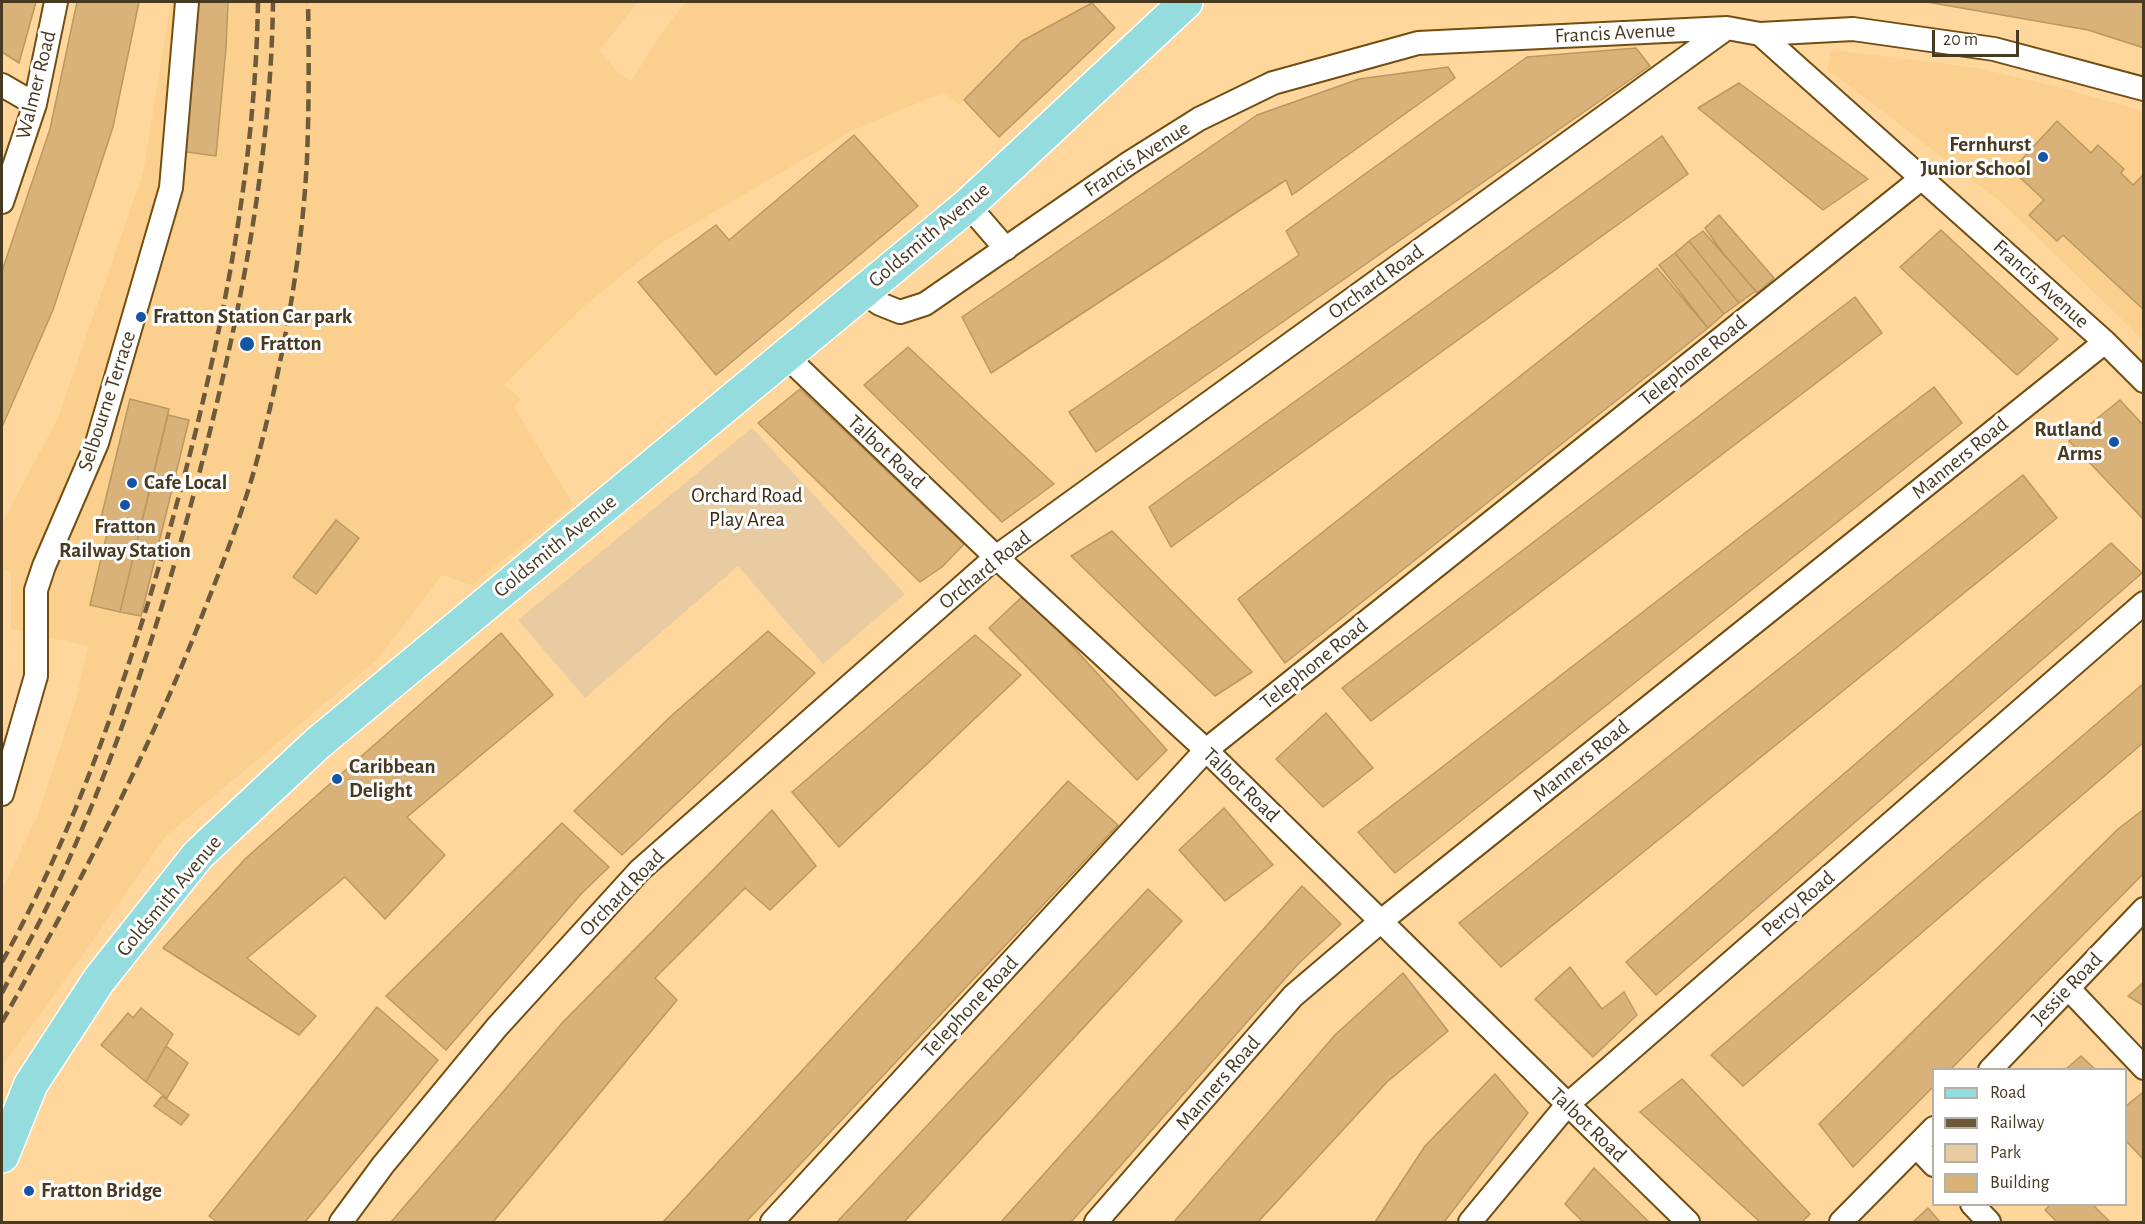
<!DOCTYPE html>
<html>
<head>
<meta charset="utf-8">
<style>
	body { margin:0 }
	#map { position:relative; width:2145px; height:1224px; overflow:hidden; background:#ffd79d; font-family:"Alegreya Sans",sans-serif }
	canvas { display:block }
	.frame { position:absolute; inset:0; border:3px solid #483921; pointer-events:none }
	.legend { position:absolute; left:1932px; top:1068px; width:195px; height:138px; box-sizing:border-box; background:#fff; border:2px solid #b6b0a6; margin:0; padding:8px 10px; list-style:none; font-size:18px; color:#483921 }
	.legend li { display:flex; align-items:center; gap:12px; height:30px }
	.legend b { width:30px; border:2px solid #b6b0a6 }
	.scale { position:absolute; left:1932px; top:30px; width:87px; height:27px; box-sizing:border-box; border:3px solid #483921; border-top:0; padding-left:8px; font-size:18px; line-height:21px; white-space:nowrap; color:#483921; -webkit-text-stroke:4px #fff; paint-order:stroke }
</style>
</head>
<body>
<div id="map">
<canvas width="2145" height="1224"></canvas>
<div class="frame"></div>
<ul class="legend">
<li><b style="height:8px;background:#94dcdd"></b>Road</li>
<li><b style="height:8px;background:#6e5a3b"></b>Railway</li>
<li><b style="height:16px;background:#e8cba1"></b>Park</li>
<li><b style="height:16px;background:#d8b279"></b>Building</li>
</ul>
<div class="scale">20 m</div>
</div>
<script>
const c = document.querySelector('canvas').getContext('2d');
c.lineJoin = 'round';
function paint(path, color) {
  c.fillStyle = color;
  c.fill(path, 'evenodd');
}
function trace(path, color, width, dash) {
  c.strokeStyle = color;
  c.lineWidth = width;
  c.lineCap = dash ? 'butt' : 'round';
  c.setLineDash(dash || []);
  c.stroke(path);
}
function drawText(font, color, halo, rows, align = 'center') {
  c.font = font + ' "Alegreya Sans",sans-serif';
  c.lineWidth = 6;
  c.setLineDash([]);
  c.textBaseline = 'middle';
  c.strokeStyle = halo;
  c.fillStyle = color;
  for (const [text, x, y, turn = 0] of rows) {
    c.save();
    c.translate(x, y);
    c.rotate((+turn || 0) * Math.PI / 180);
    c.textAlign = isNaN(turn) ? turn : align;
    if (halo) c.strokeText(text, 0, 0);
    c.fillText(text, 0, 0);
    c.restore();
  }
}
const built = new Path2D(`
	M 171,2 L 638,2 L 599,51 L 619,73 L 631,81 L 663,31 L 686,2 L 1095,2 L 1022,41 L 959,105 L 945,92 L 857,128 L 663,242 L 583,307 L 504,385 L 521,399 L 514,407 L 573,504 L 472,585 L 442,575 L 377,660 L 166,836 L 70,973 L 2,1067 L 2,890 L 38,814 L 77,696 L 88,646 L 11,629 L 11,573 L 2,568 L 2,523 L 57,420 L 143,173 Z
	M 1832,50 L 1978,68 L 2054,86 L 2143,111 L 2143,340 L 2002,203 L 1827,69 Z`);
const green = new Path2D(`
	M 752,428 L 905,594 L 823,664 L 738,566 L 585,698 L 518,620 Z`);
const building = new Path2D(`
	M 2,2 L 36,2 L 19,63 L 2,52 Z
	M 77,2 L 139,2 L 113,127 L 53,310 L 2,427 L 2,271 L 50,129 Z
	M 198,2 L 228,2 L 226,48 L 216,156 L 180,151 Z
	M 1927,2 L 2144,2 L 2144,48 L 2088,30 Z
	M 1092,3 L 1115,28 L 999,137 L 964,100 L 1022,41 Z
	M 1636,48 L 1650,66 L 1096,452 L 1069,412 L 1299,255 L 1286,231 L 1527,57 Z
	M 1448,67 L 1455,78 L 1292,195 L 1286,180 L 991,373 L 962,317 L 1257,115 L 1359,79 Z
	M 1739,83 L 1868,179 L 1823,210 L 1698,108 Z
	M 2057,121 L 2091,153 L 2098,145 L 2124,169 L 2121,173 L 2133,185 L 2144,174 L 2144,310 L 2063,235 L 2057,241 L 2029,215 L 2044,200 L 2012,170 Z
	M 854,135 L 918,206 L 716,375 L 638,282 L 716,225 L 729,240 Z
	M 1662,136 L 1688,174 L 1171,547 L 1149,507 Z
	M 1719,215 L 1774,278 L 1757,293 L 1723,253 L 1705,228 Z
	M 1941,230 L 2058,339 L 2017,375 L 1900,267 Z
	M 1703,231 L 1756,291 L 1739,303 L 1689,241 Z
	M 1689,241 L 1739,303 L 1724,314 L 1675,253 Z
	M 1675,253 L 1724,314 L 1708,328 L 1659,265 Z
	M 1657,268 L 1708,328 L 1285,663 L 1238,599 Z
	M 1855,297 L 1882,333 L 1371,721 L 1342,688 Z
	M 908,347 L 1054,484 L 1002,522 L 864,385 Z
	M 1934,387 L 1962,423 L 1395,873 L 1358,832 Z
	M 800,389 L 964,544 L 942,567 L 920,582 L 758,423 Z
	M 130,399 L 169,409 L 120,612 L 90,605 L 110,521 L 101,518 Z
	M 2120,400 L 2144,426 L 2144,520 L 2069,441 Z
	M 168,415 L 189,420 L 141,616 L 120,612 Z
	M 2023,475 L 2057,518 L 1501,967 L 1459,923 Z
	M 336,520 L 359,538 L 316,594 L 293,577 Z
	M 1112,531 L 1252,672 L 1215,696 L 1071,556 Z
	M 2111,543 L 2142,573 L 1656,995 L 1626,962 Z
	M 1025,594 L 1167,750 L 1137,780 L 989,628 Z
	M 768,631 L 815,673 L 622,855 L 574,811 L 670,717 Z
	M 501,633 L 553,695 L 407,817 L 445,855 L 385,919 L 345,877 L 247,958 L 316,1016 L 299,1035 L 163,948 L 246,858 Z
	M 975,635 L 1021,675 L 839,847 L 792,792 Z
	M 2144,683 L 2144,742 L 1743,1086 L 1711,1055 Z
	M 1326,713 L 1373,768 L 1323,807 L 1276,759 Z
	M 1068,781 L 1118,825 L 746,1222 L 663,1222 Z
	M 1224,808 L 1273,865 L 1225,901 L 1179,850 Z
	M 2144,809 L 2144,873 L 1950,1070 L 1934,1070 L 1934,1086 L 1853,1167 L 1819,1124 L 2118,829 Z
	M 772,810 L 816,866 L 770,910 L 745,888 L 655,978 L 677,1000 L 493,1222 L 391,1222 L 563,1022 Z
	M 562,823 L 609,867 L 582,893 L 446,1050 L 386,996 Z
	M 1302,886 L 1341,924 L 1298,964 L 1071,1222 L 1001,1222 Z
	M 1148,889 L 1182,921 L 904,1222 L 837,1222 Z
	M 1570,967 L 1602,1009 L 1624,992 L 1637,1015 L 1593,1057 L 1535,999 Z
	M 1403,973 L 1448,1031 L 1387,1082 L 1258,1222 L 1174,1222 L 1335,1035 Z
	M 2144,982 L 2144,1006 L 2128,996 Z
	M 377,1007 L 438,1060 L 305,1222 L 217,1222 L 209,1216 Z
	M 141,1008 L 173,1034 L 146,1082 L 101,1045 L 128,1013 L 133,1018 Z
	M 166,1046 L 188,1063 L 167,1098 L 146,1082 Z
	M 2081,1056 L 2096,1070 L 2065,1070 Z
	M 1495,1074 L 1528,1113 L 1444,1222 L 1375,1222 L 1425,1146 Z
	M 1682,1079 L 1810,1214 L 1802,1222 L 1760,1222 L 1640,1112 Z
	M 2142,1093 L 2144,1094 L 2144,1160 L 2126,1141 L 2126,1106 Z
	M 162,1096 L 189,1115 L 181,1125 L 154,1106 Z
	M 1594,1168 L 1649,1222 L 1583,1222 L 1565,1204 Z
	M 2051,1204 L 2092,1204 L 2110,1222 L 2057,1222 L 2045,1210 Z
	M 1928,1208 L 1940,1222 L 1913,1222 Z`);
const street = new Path2D(`
	M 1760,34 L 1853,29 L 1994,49 L 2144,89
	M 2,85 L 35,104
	M 2,202 L 35,104 L 56,2
	M 968,205 L 1006,249
	M 862,292 L 880,304 L 900,312 L 925,304 L 1129,163 L 1199,119 L 1273,83 L 1418,43 L 1727,28 L 1760,34 L 2105,342 L 2144,381
	M 786,356 L 996,557 L 1206,750 L 1688,1222
	M 2,794 L 36,676 L 36,590 L 44,566 L 97,443 L 171,188 L 187,2
	M 2068,988 L 2144,1068
	M 1990,1070 L 2144,909
	M 1916,1146 L 1934,1165
	M 1972,1204 L 1989,1222
	M 341,1222 L 383,1165 L 497,1027 L 640,870 L 996,557 L 1727,28
	M 772,1222 L 1206,750 L 1922,178
	M 1096,1222 L 1293,996 L 1380,922 L 2105,342
	M 1470,1222 L 1567,1105 L 2144,603
	M 1841,1222 L 1934,1128`);
const primary = new Path2D(`
	M 2,1156 L 31,1084 L 99,980 L 198,855 L 318,743 L 968,205 L 1186,2`);
const rail = new Path2D(`
	M 2,962 C 75,831 123,690 165,546 C 215,371 255,184 258,2
	M 2,993 C 15,967 30,941 43,915 C 118,762 171,589 212,423 C 246,285 271,144 273,2
	M 2,1022 C 77,888 150,752 205,608 C 226,556 246,503 260,449 C 284,355 302,256 307,159 C 309,107 309,54 308,2`);
const markers = [
	[2043,157,6,"#1655a6"],
	[141,317,6,"#1655a6"],
	[247,344,8,"#1655a6"],
	[2114,442,6,"#1655a6"],
	[132,483,6,"#1655a6"],
	[125,505,6,"#1655a6"],
	[337,779,6,"#1655a6"],
	[29,1191,6,"#1655a6"]
];
const streetNames = [
	["Francis Avenue",1615,33,-3],
	["Walmer Road",36,85,-76],
	["Francis Avenue",1137,159,-33],
	["Goldsmith Avenue",929,235,-40],
	["Orchard Road",1376,282,-36],
	["Francis Avenue",2041,284,42],
	["Telephone Road",1693,361,-39],
	["Selbourne Terrace",107,401,-72],
	["Talbot Road",886,452,43],
	["Manners Road",1960,458,-39],
	["Goldsmith Avenue",555,546,-39],
	["Orchard Road",985,570,-39],
	["Telephone Road",1314,664,-39],
	["Manners Road",1581,761,-39],
	["Talbot Road",1241,785,44],
	["Orchard Road",622,893,-46],
	["Goldsmith Avenue",169,896,-50],
	["Percy Road",1798,904,-41],
	["Jessie Road",2067,989,-46],
	["Telephone Road",970,1007,-47],
	["Manners Road",1218,1083,-49],
	["Talbot Road",1588,1125,44]
];
const poiNames = [
	["Fernhurst",2031,145,"right"],
	["Junior School",2031,169,"right"],
	["Fratton Station Car park",153,317],
	["Fratton",260,344],
	["Rutland",2102,430,"right"],
	["Arms",2102,454,"right"],
	["Cafe Local",144,483],
	["Fratton",125,527,"center"],
	["Railway Station",125,551,"center"],
	["Caribbean",349,767],
	["Delight",349,791],
	["Fratton Bridge",41,1191]
];
const parkNames = [
	["Orchard Road",747,496],
	["Play Area",747,520]
];
paint(built, '#fbcf8e');
paint(green, '#e8cba1');
paint(building, '#d8b279');
trace(building, '#bc975f', 1.5);
trace(street, '#714f13', 26);
trace(primary, '#fff', 36);
trace(street, '#fff', 22);
trace(primary, '#94dcdd', 33);
trace(rail, '#6e5a3b', 4.5, [12, 6]);
for (const [x, y, r, color] of markers) {
  const dot = new Path2D();
  dot.arc(x, y, r, 0, 2 * Math.PI);
  c.fillStyle = color;
  c.fill(dot);
  trace(dot, '#fff', 2);
}
drawText('21px', '#483921', '#fff', streetNames);
drawText('bold 21px', '#483921', '#fff', poiNames, 'left');
drawText('21px', '#392911', '#fff', parkNames);
</script>
</body>
</html>
